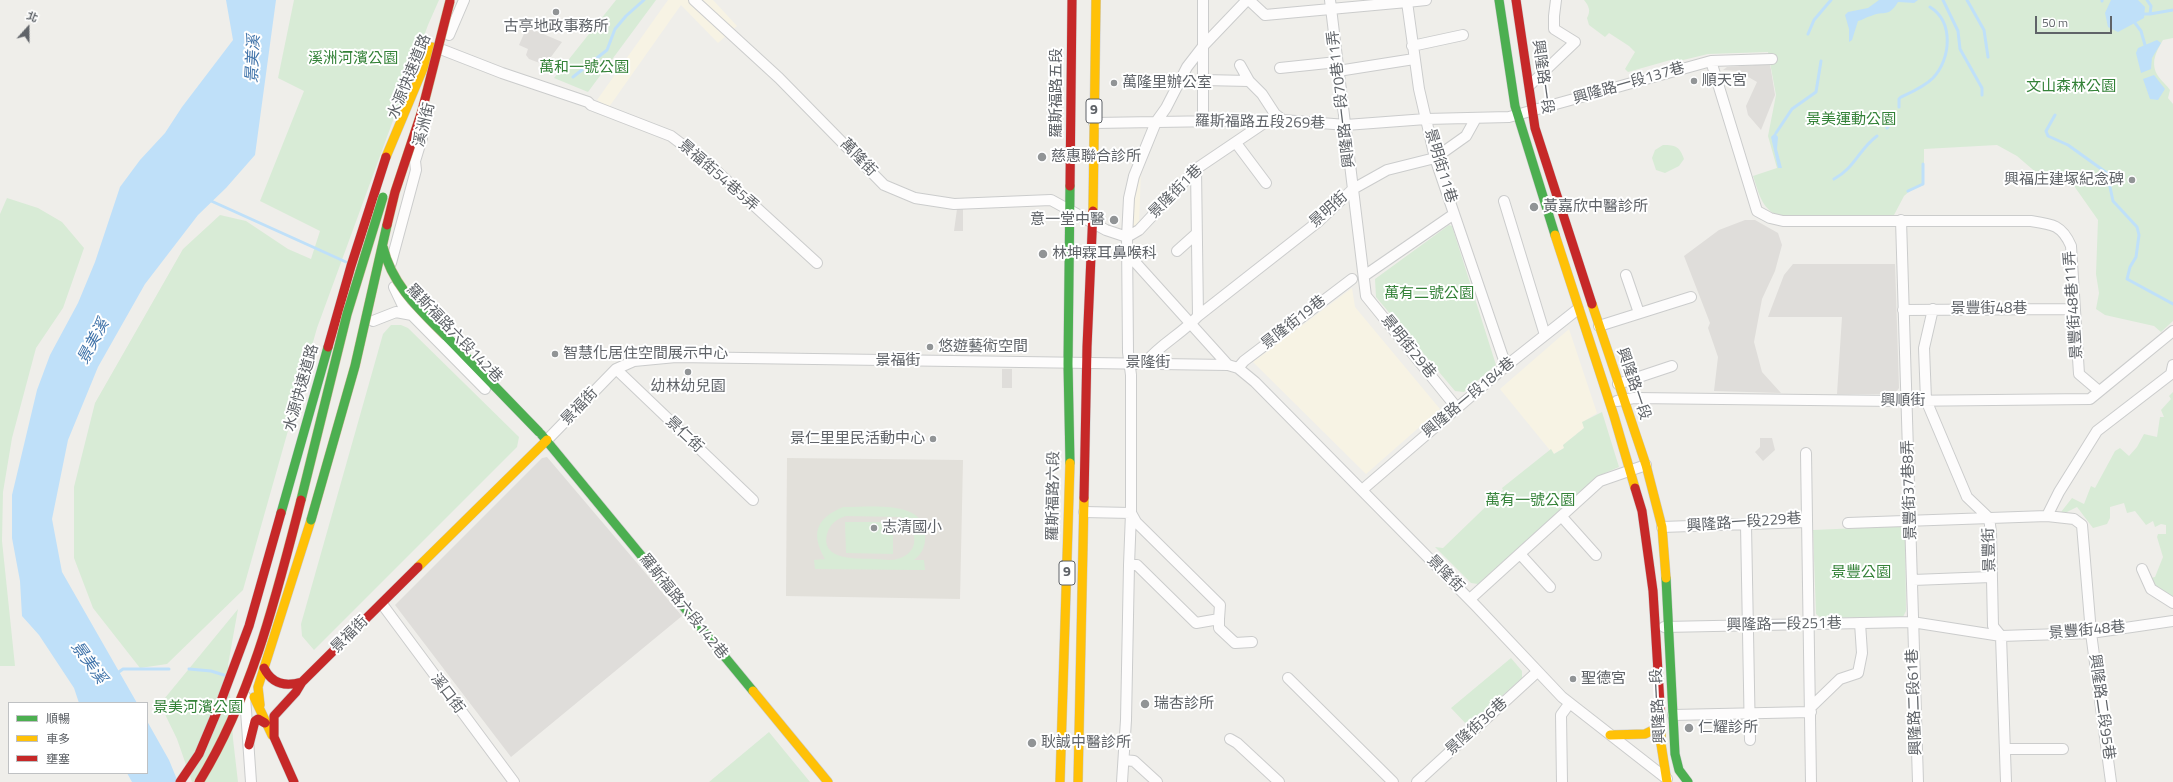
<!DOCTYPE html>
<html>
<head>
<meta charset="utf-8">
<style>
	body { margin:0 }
	#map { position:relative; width:2173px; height:782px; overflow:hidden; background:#efeeea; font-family:"Titillium Web","Noto Sans TC",sans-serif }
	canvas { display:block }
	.legend { position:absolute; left:8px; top:702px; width:140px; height:72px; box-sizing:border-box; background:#fff; border:1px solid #bfc1c3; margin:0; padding:5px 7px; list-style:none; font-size:12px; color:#5f6368 }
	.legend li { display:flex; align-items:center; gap:8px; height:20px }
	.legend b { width:20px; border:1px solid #bfc1c3 }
	.north { position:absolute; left:8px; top:8px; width:40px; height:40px; -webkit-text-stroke:3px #fff; paint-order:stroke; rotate:21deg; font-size:11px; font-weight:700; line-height:16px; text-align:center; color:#5f6368 }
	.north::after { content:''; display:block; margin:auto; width:14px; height:18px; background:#5f6368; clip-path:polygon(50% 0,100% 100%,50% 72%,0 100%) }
	.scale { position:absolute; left:2035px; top:16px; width:77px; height:18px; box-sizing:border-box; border:2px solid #5f6368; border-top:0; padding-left:5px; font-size:12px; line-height:14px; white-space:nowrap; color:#5f6368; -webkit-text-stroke:3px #fff; paint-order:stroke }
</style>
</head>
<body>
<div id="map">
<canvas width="2173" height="782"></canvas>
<ul class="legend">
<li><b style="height:5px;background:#4caf50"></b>順暢</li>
<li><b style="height:5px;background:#ffc107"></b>車多</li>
<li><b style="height:5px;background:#c62828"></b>壅塞</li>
</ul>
<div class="north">北</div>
<div class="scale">50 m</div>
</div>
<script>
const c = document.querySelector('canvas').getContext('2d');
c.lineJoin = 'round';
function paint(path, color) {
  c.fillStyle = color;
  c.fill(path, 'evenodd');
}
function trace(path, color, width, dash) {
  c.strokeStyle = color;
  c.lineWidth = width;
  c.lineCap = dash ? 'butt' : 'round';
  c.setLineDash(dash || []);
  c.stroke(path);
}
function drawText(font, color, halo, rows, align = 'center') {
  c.font = font + ' "Titillium Web","Noto Sans TC",sans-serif';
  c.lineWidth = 4;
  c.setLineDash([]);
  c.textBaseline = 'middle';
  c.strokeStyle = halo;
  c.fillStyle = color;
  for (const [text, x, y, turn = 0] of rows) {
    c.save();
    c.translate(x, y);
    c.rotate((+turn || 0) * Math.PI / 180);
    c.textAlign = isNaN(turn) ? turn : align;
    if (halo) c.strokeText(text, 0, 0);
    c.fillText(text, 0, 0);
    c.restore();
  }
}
const commercial = new Path2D(`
	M 668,0 L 713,0 L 737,26 L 718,43 L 681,5 L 609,107 L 597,100 Z
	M 1141,169 L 1139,226 L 1127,230 L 1131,188 Z
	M 1352,288 L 1355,307 L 1440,409 L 1366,474 L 1253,362 Z
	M 1569,329 L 1597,413 L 1583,422 L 1584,428 L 1563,445 L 1564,448 L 1553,454 L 1500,389 Z`);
const industrial = new Path2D(`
	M 527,27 L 562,42 L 545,65 L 529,59 L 526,55 L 528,49 L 519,45 Z
	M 1770,64 L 1775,95 L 1761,130 L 1748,115 L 1746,106 L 1757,82 L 1738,71 L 1723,70 L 1727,67 Z
	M 963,208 L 963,231 L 954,231 L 957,209 Z
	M 1745,220 L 1755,220 L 1778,233 L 1782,245 L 1775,271 L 1762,299 L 1754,342 L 1762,372 L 1781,393 L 1714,391 L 1718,357 L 1708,328 L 1710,323 L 1684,256 L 1719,230 Z
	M 1793,264 L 1895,264 L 1899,388 L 1896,392 L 1891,394 L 1837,394 L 1842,317 L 1768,317 L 1784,275 Z
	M 1002,369 L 1012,369 L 1012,388 L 1002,388 Z
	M 1760,438 L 1772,438 L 1775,450 L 1763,461 L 1755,452 L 1760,447 Z
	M 547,457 L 682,616 L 511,757 L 395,605 L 542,458 Z`);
const education = new Path2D(`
	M 787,458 L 963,460 L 960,599 L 786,596 Z`);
const green = new Path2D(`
	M 294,0 L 439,0 L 428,25 L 317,328 L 243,590 L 167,664 L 140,668 L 93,608 L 74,558 L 74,487 L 95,403 L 183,249 L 220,215 L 246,221 L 288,249 L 311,259 L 320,231 L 260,201 L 304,91 L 278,78 Z
	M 616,0 L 656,0 L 588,92 L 554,78 Z
	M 1584,0 L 2173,0 L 2173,38 L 2163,40 C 2156,52 2150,63 2158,76 C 2161,81 2167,85 2170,90 L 2168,98 L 2173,104 L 2173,321 L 2161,332 L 2154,326 L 2105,315 L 2096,309 L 2099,293 L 2096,274 L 2098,220 L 2072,183 L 2039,175 L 2017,156 L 1997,145 L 1924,149 L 1924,185 L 1912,189 L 1904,196 L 1894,215 L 1783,216 C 1762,213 1759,193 1753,176 L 1777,168 L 1768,136 L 1776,95 L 1768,52 L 1708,54 L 1675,62 L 1674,59 L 1628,72 L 1625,69 L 1635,52 L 1629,46 L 1609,33 L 1605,37 L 1589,25 L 1587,18 C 1591,11 1589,6 1584,0 Z
	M 1663,145 C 1676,145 1680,147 1684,159 L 1679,166 L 1665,173 L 1656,170 L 1652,158 L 1655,150 Z
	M 7,198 L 38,208 L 62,222 L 84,248 L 63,308 L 36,348 L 12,438 L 3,492 L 2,541 L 15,666 L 0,666 L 0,214 Z
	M 1449,225 L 1452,226 L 1496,365 L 1464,392 L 1455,391 L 1376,297 L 1375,279 Z
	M 391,325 L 401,325 L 408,328 L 519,437 L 517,447 L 314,650 L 302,636 L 301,624 L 383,334 Z
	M 2173,392 L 2173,602 L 2146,579 L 2155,577 L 2163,557 L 2157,537 L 2158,534 L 2166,534 L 2166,525 L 2161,524 L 2155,527 L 2153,521 L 2146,525 L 2135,511 L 2127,513 L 2124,503 L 2110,507 L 2110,518 L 2107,524 L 2093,528 L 2077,507 L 2061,515 L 2061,512 L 2072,498 L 2084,504 L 2091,486 L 2095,488 L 2115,451 L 2120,448 L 2129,456 L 2137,447 L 2144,434 L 2157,437 L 2160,417 L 2164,417 L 2161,410 L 2171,399 L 2169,396 Z
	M 1602,412 L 1619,467 L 1598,476 L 1478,584 L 1471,583 L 1435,547 L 1443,548 L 1503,490 L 1502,488 L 1551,449 L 1554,454 L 1564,448 L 1563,445 L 1584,428 L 1582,422 Z
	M 843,507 C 867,508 923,499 925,533 C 926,545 923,553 914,560 L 924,560 L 925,570 L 815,569 L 814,560 L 825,559 C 811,534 815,519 843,507 ZM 846,516 L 901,517 C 918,529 921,553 897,559 C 891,561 882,559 876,559 C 860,558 820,562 827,534 C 830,524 836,519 846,516 Z
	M 845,522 L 893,522 L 893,554 L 846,553 Z
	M 1905,526 L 1906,611 L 1903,617 L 1821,618 L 1816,614 L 1813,530 Z
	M 238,609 L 228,665 L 233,739 L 238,782 L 192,782 L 177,739 L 160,704 Z
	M 1511,658 L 1522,671 L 1522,678 L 1468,726 L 1451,708 Z
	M 769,732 L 810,782 L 709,782 Z`);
const water = new Path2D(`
	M 226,0 L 276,0 L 255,155 L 226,188 L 198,215 L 145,284 L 98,367 L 68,440 L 52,519 L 62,572 L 137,703 L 79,703 L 74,688 L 39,635 L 22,616 L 20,581 L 12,538 L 12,495 L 37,390 L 50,355 L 78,303 L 95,262 L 120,187 L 140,160 L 165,133 L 182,107 L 233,40 Z
	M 1879,0 L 1918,0 L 1914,3 L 1898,2 C 1888,18 1885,10 1871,16 C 1866,17 1863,20 1858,21 L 1852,40 L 1849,42 L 1849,29 L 1845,15 L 1848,12 L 1868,8 Z
	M 2111,0 L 2138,0 L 2145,7 L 2144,18 L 2118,32 L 2108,27 L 2105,13 Z
	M 2157,40 L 2161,43 L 2152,58 L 2151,69 L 2141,73 L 2136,53 L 2138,48 Z
	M 2154,75 L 2165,89 L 2158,100 L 2150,99 L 2143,79 Z
	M 1775,133 L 1778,137 L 1777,149 L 1782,168 L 1778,168 L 1771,137 Z
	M 147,721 L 169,760 L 178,782 L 132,782 L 127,773 L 147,773 Z`);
const stream = new Path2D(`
	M 1943,0 L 1958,31 L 1960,49 L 1982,88 L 1982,95
	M 1967,0 L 1984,30 L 1988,57
	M 2102,1 L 2102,0
	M 2144,14 L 2150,14 L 2151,6 L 2147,0
	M 2150,14 L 2173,10
	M 2135,23 L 2141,31 L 2145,45
	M 1808,34 L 1814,20 L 1831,0
	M 573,77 L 607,50 L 615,29 L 626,16 L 644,0
	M 1899,107 L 1899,99 L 1901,97 C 1912,92 1924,87 1933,78 C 1951,59 1954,22 1930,7
	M 2055,115 L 2046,131 L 2048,136 L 2068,145 L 2107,173 L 2113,201 L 2137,227 L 2139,235 L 2136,257 L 2130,267 L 2127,279 L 2173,304
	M 1887,128 L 1895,118
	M 1776,133 L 1792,109 L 1816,92 L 1821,61
	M 1834,179 C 1855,168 1859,149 1877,136
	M 1908,191 L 1923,184 L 1923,164
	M 209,200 L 346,262
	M 189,669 L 211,671 L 224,675
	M 116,674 L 123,669 L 169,669`);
const street = new Path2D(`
	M 694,0 L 779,78 L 884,185 L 915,198 L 954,204 L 1051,200 L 1106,230 L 1127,237 L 1139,230 L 1196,169 L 1267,121
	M 1203,0 L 1203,121
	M 1249,0 L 1265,15 L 1407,2 L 1419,89 L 1435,158 L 1506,366
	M 1330,0 L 1366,296 L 1457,408
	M 1406,0 L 1407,2 L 1426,0
	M 449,35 L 464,0
	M 1412,46 L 1463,35
	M 443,50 L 502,73 L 588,102 L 591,105 L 671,136 L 712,167 L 817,263
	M 1711,61 L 1757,211 L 1770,218 L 1783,221 L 2031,221 C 2052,224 2062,225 2071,246 L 2079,374 L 2099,391
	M 1240,65 L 1249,81
	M 1280,68 L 1337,62
	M 1338,71 L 1414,59
	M 1203,80 L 1249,81 L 1262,94 L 1275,114 L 1283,120
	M 1530,85 L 1575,42 L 1554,29 L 1554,16 L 1556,0
	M 1094,123 L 1283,120 L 1346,125 L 1426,119 L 1509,117 L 1711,61 L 1772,59
	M 1236,143 L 1266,183
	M 1196,169 L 1198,316
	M 1504,201 L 1545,335
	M 1901,220 L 1918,782
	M 1177,251 L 1196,234
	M 1126,252 L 1228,365
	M 391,263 L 416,170 L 415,161 L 422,138
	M 1626,275 L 1639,313
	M 1364,276 L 1454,214
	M 394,287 L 403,306 L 485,389
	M 1933,309 L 1924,348 L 1926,400 L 1967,497 L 1989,518 L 1991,532 L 1993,626 L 2001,636 L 2006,782
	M 1903,310 L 2075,309
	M 373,321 L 396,312 L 412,315
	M 1599,326 L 1691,297
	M 1145,363 C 1160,344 1182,334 1198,316 L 1319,221 L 1353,189 L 1387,170 L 1435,158 L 1466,136 L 1476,118
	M 1238,368 L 1244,361 L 1352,279
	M 616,369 L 753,500
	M 1618,384 L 1672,366
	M 1617,401 L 1634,398 L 1897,401 L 2090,399 L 2173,331
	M 547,440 L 616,369 L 634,361 L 676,357 L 1228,365 L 1238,368 L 1255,382 L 1476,606 L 1562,697 L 1667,779
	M 1806,453 L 1811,782
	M 1362,490 L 1506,366 L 1578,309
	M 1084,512 L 1131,513 L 1129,565 L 1137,565 L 1196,623 L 1219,619 L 1219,628 L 1235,643 L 1252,642
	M 2047,516 L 2059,492 L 2097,431 L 2171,374 L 2173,365
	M 1562,517 L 1596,555
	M 1848,523 L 2047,516 L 2074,519 L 2082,525 L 2091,633 L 2111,782
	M 1746,525 L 1750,740
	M 1662,527 L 1807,522
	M 1520,554 L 1550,587
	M 2142,569 L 2151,589 L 2173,603
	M 1913,580 L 1991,577
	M 1470,599 L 1600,481 L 1646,465
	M 382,604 L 514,782
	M 1219,619 L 1220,605 L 1136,522 L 1131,513 L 1131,375 L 1128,352 L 1127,237 L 1129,198 L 1134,176 L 1156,122 L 1166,108 L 1187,67 L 1204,45 L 1247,0
	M 1664,627 L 1912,622 L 2001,636 L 2091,633 L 2173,621
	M 1288,678 L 1393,782
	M 245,696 L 251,782
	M 1810,708 L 1840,679 L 1858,673 L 1862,653 L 1860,623
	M 1673,715 L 1811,712
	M 1230,739 L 1237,743 L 1279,782
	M 2005,749 L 2063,749
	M 1124,760 L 1134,761 L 1157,782
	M 1122,782 L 1126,720 L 1129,565
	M 1417,782 L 1537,672
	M 1562,782 L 1561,715 L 1569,704`);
const fast = new Path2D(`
	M 1499,0 L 1515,106 L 1555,235
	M 446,336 L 539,432
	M 541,434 L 753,691
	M 1070,463 L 1068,364 L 1070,186
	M 281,513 L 328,347
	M 1666,578 L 1675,754 L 1679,770 L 1688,782`);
const slow = new Path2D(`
	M 386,157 L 432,47
	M 1093,211 L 1096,0
	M 1555,235 L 1614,416 L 1635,488
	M 1592,304 L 1646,465 L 1662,527 L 1666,578
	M 418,567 L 547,440
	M 753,691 L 828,782
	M 254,697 L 272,735
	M 260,705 L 258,687 L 311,520
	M 1661,720 L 1661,744 L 1667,782
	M 1610,735 L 1645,734 L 1653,730 L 1661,715
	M 1060,782 L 1070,463
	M 1078,782 L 1084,498`);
const jam = new Path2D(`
	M 1516,0 L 1535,128 L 1592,304
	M 1070,186 L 1072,0
	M 328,347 L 351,266 L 386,157
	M 1635,488 L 1642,511 L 1653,591 L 1661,720
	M 1084,498 L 1087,347 L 1093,211
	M 264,668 C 272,684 285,687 302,682
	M 249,745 L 255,721 L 258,719 L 265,723
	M 180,782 L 199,754 L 218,709 L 249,626 L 281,513
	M 294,782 L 274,737 L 274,716 L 296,692 L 302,682 L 418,567`);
const fastBridge = new Path2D(`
	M 383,247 C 392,285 419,309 446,336
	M 301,500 L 347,314 L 383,197
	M 311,520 L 355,366 L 387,225`);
const jamBridge = new Path2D(`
	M 387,225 L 395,192 L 422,111 L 450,1
	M 199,782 C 252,696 276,597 301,500`);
const markers = [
	[556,12,4,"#919496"],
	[1694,81,4,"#919496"],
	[1114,83,4,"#919496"],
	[1042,157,5,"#919496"],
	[2132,180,4,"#919496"],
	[1534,207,5,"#919496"],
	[1114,220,5,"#919496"],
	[1043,254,5,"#919496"],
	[930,347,4,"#919496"],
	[555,354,4,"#919496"],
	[688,372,4,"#919496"],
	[933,439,4,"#919496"],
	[874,528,4,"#919496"],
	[1573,679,4,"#919496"],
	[1145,704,5,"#919496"],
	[1689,728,5,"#919496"],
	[1032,743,5,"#919496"]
];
const shields = [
	[1094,111,16],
	[1067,573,16]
];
const shieldNames = [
	["9",1094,111],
	["9",1067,573]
];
const poiNames = [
	["古亭地政事務所",556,27,"center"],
	["順天宮",1702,81],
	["萬隆里辦公室",1122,83],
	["慈惠聯合診所",1051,157],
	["興福庄建塚紀念碑",2124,180,"right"],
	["黃嘉欣中醫診所",1543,207],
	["意一堂中醫",1105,220,"right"],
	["林坤霖耳鼻喉科",1052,254],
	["悠遊藝術空間",938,347],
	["智慧化居住空間展示中心",563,354],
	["幼林幼兒園",688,387,"center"],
	["景仁里里民活動中心",925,439,"right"],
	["志清國小",882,528],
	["聖德宮",1581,679],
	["瑞杏診所",1154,704],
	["仁耀診所",1698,728],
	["耿誠中醫診所",1041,743]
];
const parkNames = [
	["溪洲河濱公園",353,59],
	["萬和一號公園",584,68],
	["文山森林公園",2071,87],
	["景美運動公園",1851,120],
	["萬有二號公園",1429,294],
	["萬有一號公園",1530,501],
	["景豐公園",1861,573],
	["景美河濱公園",198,708]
];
const streetNames = [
	["水源快速道路",410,77,-68],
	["興隆路一段",1542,77,82],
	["興隆路一段137巷",1629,84,-16],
	["羅斯福路五段",1057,93,-90],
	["興隆路一段70巷11弄",1342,99,-97],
	["羅斯福路五段269巷",1260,123,1],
	["溪洲街",425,125,-76],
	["萬隆街",858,158,46],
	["景明街11巷",1440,166,73],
	["景福街54巷5弄",718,176,41],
	["景隆街1巷",1176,192,-45],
	["景明街",1329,210,-42],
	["景豐街48巷11弄",2074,305,-94],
	["景豐街48巷",1989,309],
	["景隆街19巷",1294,323,-38],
	["羅斯福路六段142巷",454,334,46],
	["景明街29巷",1408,347,51],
	["景福街",898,361],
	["景隆街",1148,363],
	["興隆路一段",1633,384,71],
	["水源快速道路",302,388,-74],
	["興隆路一段184巷",1469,398,-40],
	["興順街",1903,401],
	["景福街",580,407,-46],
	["景仁街",684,435,43],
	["景豐街37巷8弄",1910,490,-92],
	["羅斯福路六段",1054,496,-89],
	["興隆路一段229巷",1744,523,-4],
	["景豐街",1990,550,-92],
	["景隆街",1445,574,45],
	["羅斯福路六段142巷",683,607,51],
	["興隆路一段251巷",1784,625,-1],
	["景豐街48巷",2087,631,-5],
	["景福街",350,635,-45],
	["溪口街",447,694,53],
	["興隆路二段61巷",1915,702,-92],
	["興隆路一段",1659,706,-93],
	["興隆路二段95巷",2101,707,82],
	["景隆街36巷",1477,727,-42]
];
const waterNames = [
	["景美溪",254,59,-87],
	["景美溪",94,342,-62],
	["景美溪",88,663,54]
];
paint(commercial, '#f7f3e4');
paint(industrial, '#dfddda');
paint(education, '#e2e0da');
paint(green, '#d8ebd6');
paint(water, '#bfe0f9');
trace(stream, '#bfe0f9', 3);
trace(street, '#cbcccc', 12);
trace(fast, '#cacacb', 10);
trace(slow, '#cacacb', 10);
trace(jam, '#cacacb', 10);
trace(street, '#fdfcfc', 10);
trace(fast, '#4caf50', 9);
trace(slow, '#ffc107', 9);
trace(jam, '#c62828', 9);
trace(fastBridge, '#c8b996', 10, []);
trace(jamBridge, '#c8b996', 10, []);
trace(fastBridge, '#4caf50', 9);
trace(jamBridge, '#c62828', 9);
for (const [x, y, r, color] of markers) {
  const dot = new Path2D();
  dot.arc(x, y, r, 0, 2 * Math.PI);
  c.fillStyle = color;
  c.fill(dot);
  trace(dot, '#fff', 1.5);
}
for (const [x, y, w] of shields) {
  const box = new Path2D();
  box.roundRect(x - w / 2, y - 12, w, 24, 3);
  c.fillStyle = '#fff';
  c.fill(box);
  trace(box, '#5f6368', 1);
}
drawText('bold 14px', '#5f6368', null, shieldNames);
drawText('15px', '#5f6368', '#fff', poiNames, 'left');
drawText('15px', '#348238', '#fff', parkNames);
drawText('15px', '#5f6368', '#fff', streetNames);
drawText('italic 16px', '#4174aa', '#fff', waterNames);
</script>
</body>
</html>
